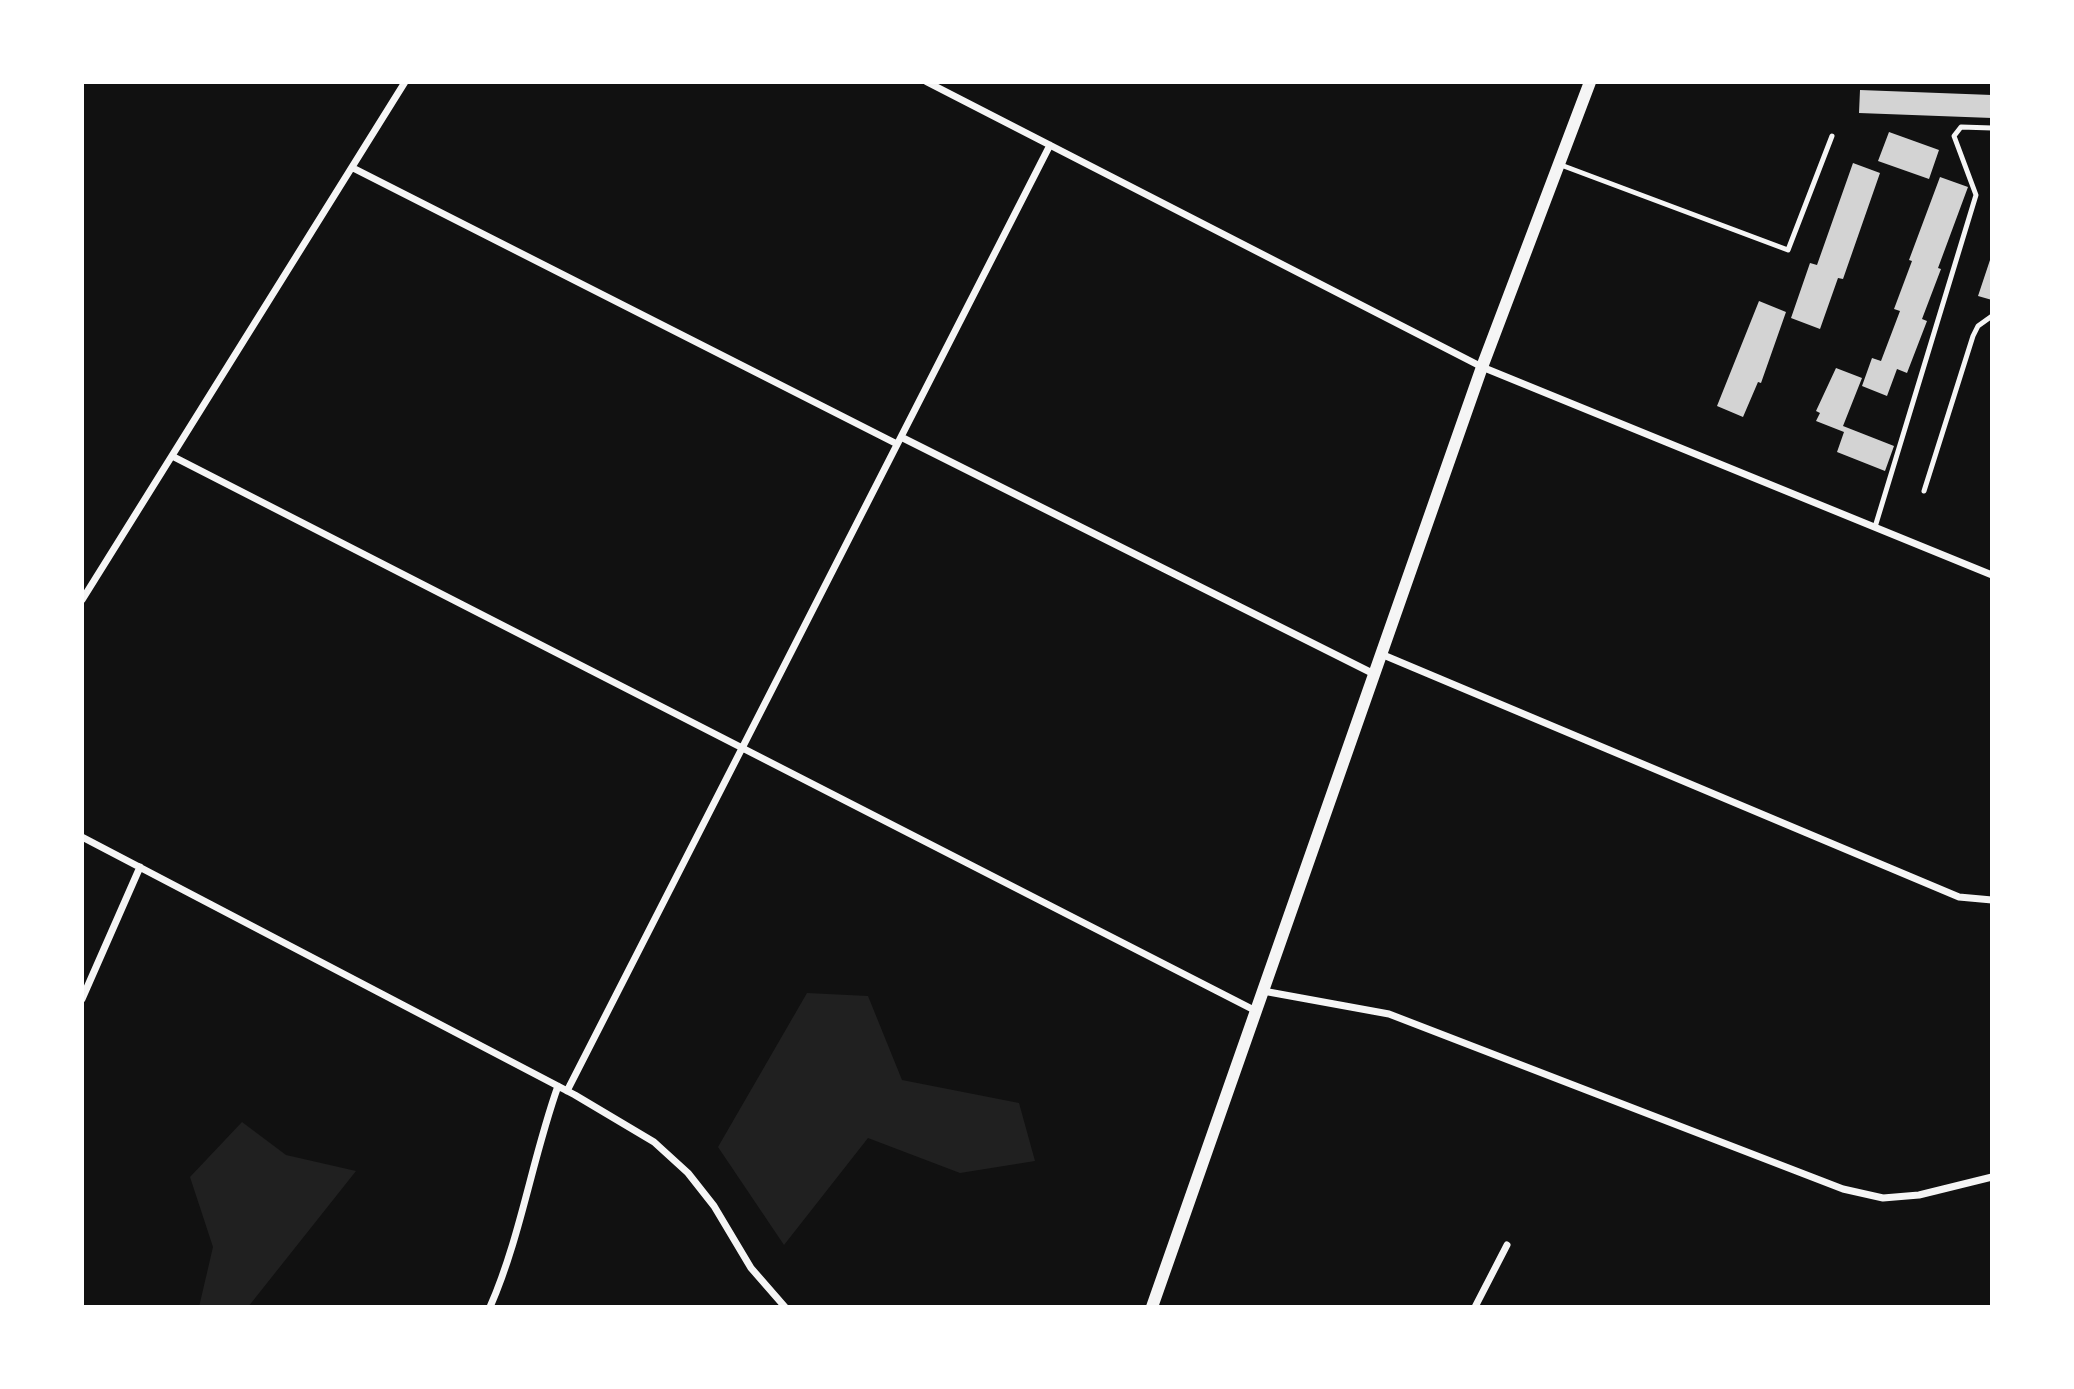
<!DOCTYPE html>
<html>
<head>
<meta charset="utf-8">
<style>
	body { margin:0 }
	#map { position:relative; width:2074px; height:1389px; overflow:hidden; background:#111; font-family:"Sofia Sans Condensed",sans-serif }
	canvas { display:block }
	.frame { position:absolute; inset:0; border:84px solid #fff; pointer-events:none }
</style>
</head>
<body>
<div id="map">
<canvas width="2074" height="1389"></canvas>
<div class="frame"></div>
</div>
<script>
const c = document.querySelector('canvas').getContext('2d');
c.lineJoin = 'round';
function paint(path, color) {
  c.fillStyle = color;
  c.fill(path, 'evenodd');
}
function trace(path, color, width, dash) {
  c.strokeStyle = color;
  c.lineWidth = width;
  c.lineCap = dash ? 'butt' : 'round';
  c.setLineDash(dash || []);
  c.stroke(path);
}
const green = new Path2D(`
	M 807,993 L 868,996 L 902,1080 L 1019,1103 L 1035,1161 L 960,1173 L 868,1138 L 784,1245 L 718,1147 Z
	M 242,1122 L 286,1155 L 356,1171 L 248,1307 L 199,1307 L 213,1247 L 190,1177 Z`);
const building = new Path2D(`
	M 1860,90 L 1992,95 L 1992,118 L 1859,113 Z
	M 1889,132 L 1939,150 L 1929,179 L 1878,161 Z
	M 1853,163 L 1880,173 L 1843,279 L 1838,278 L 1820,329 L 1791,318 L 1810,263 L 1817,265 Z
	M 1940,177 L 1968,187 L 1938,268 L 1941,269 L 1922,319 L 1927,321 L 1907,373 L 1897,369 L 1887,396 L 1862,386 L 1872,358 L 1881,361 L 1900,311 L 1894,309 L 1912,261 L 1909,260 Z
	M 1992,254 L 1992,300 L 1978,296 Z
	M 1759,301 L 1786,312 L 1761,383 L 1758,382 L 1743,417 L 1717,406 Z
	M 1836,368 L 1862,378 L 1843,426 L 1894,446 L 1885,471 L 1837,452 L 1844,432 L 1816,421 L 1820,413 L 1816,411 Z`);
const service = new Path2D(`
	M 1561,165 L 1788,250 L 1832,136
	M 1924,491 L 1973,336 L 1978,326 L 1992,316
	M 1875,527 L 1976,195 L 1954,136 L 1961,127 L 1992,128`);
const minor = new Path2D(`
	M 927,82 L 1482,367 L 1992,575
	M 353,168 L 897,444
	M 901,437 L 1374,674
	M 172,456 L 1256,1011
	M 82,600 L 405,82
	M 1381,654 L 1959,897 L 1992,900
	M 82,837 L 575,1095 L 654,1142 L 688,1173 L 714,1206 L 751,1268 L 785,1307
	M 1263,991 L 1389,1014 L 1843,1189 L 1883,1198 L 1919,1195 L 1992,1177
	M 82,999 L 140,867
	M 567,1091 L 1050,145
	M 490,1307 C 521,1236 532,1159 558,1086
	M 1475,1307 L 1507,1245`);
const tertiary = new Path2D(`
	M 1152,1307 L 1482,367 L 1590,82`);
paint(green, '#202020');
paint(building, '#d3d3d3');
trace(service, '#f5f5f5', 5);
trace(minor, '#f5f5f5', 7);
trace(tertiary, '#f5f5f5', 12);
</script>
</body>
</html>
